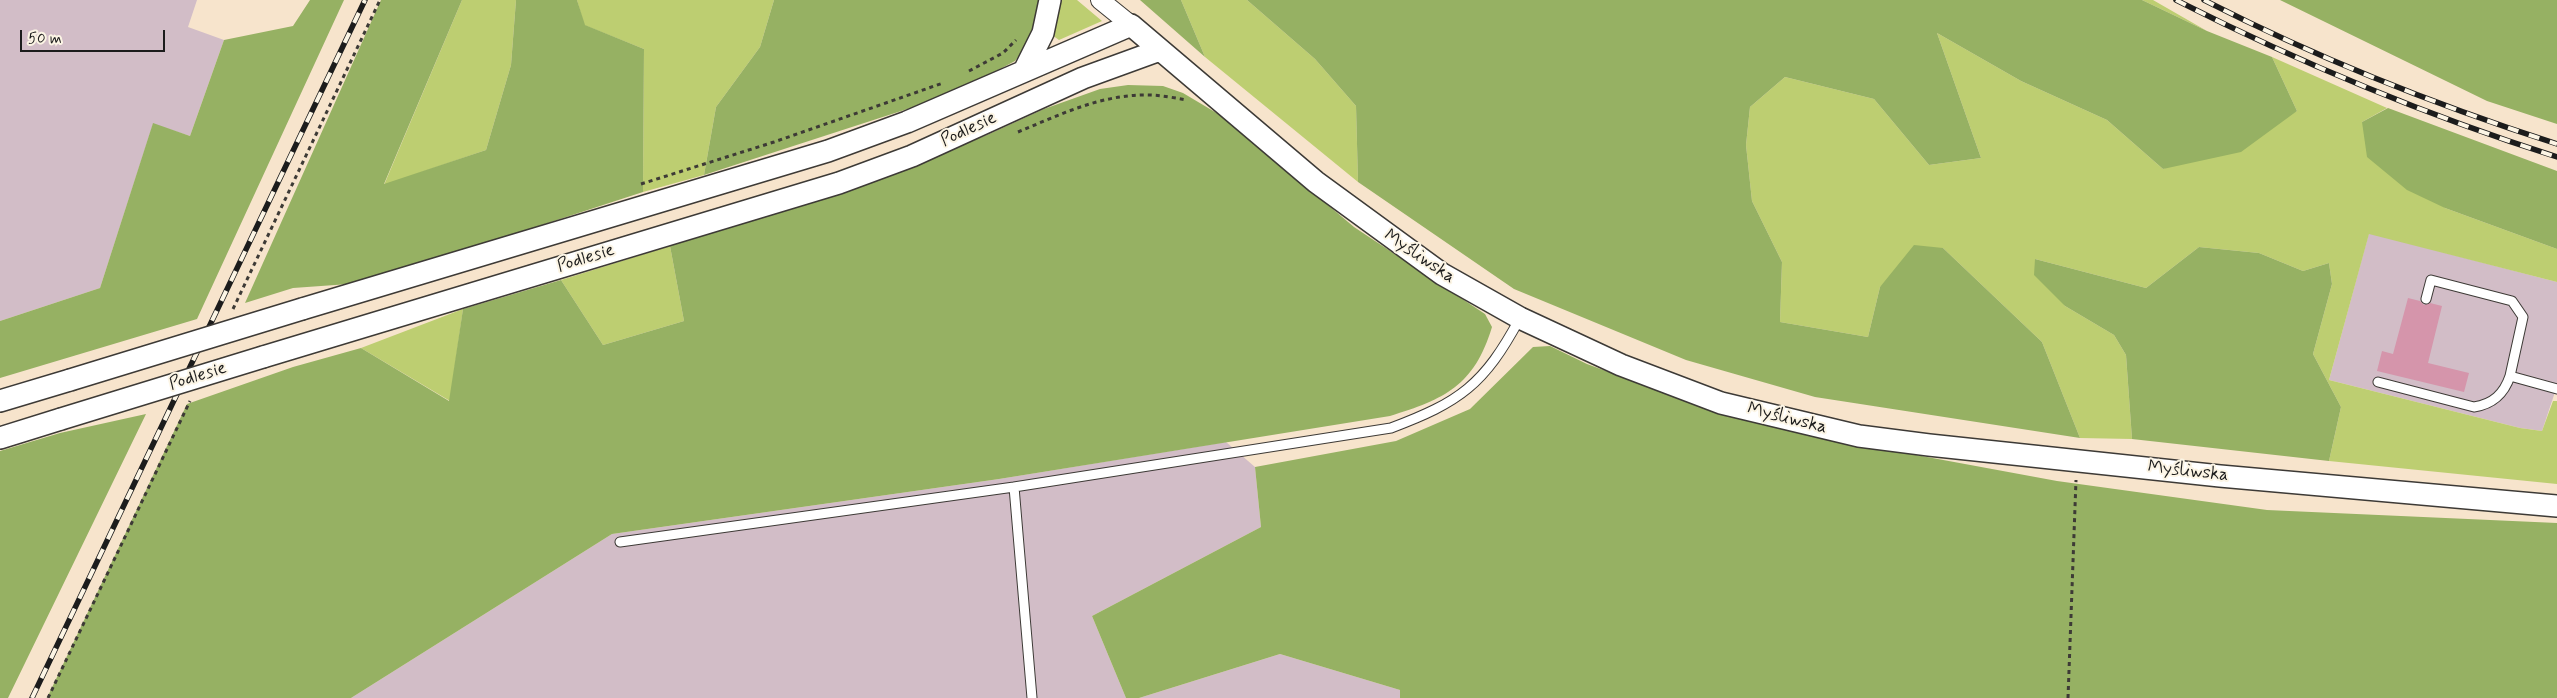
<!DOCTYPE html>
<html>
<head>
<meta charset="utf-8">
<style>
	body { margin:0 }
	#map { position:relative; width:2557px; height:698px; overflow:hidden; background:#f7e4cc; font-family:Mynerve,sans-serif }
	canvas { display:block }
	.scale { position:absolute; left:20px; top:30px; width:145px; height:22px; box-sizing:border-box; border:2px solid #1c1c1c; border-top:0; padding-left:6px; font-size:15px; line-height:18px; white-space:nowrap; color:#1c1c1c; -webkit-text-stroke:4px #fcf5e5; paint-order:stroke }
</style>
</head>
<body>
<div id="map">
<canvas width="2557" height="698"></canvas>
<div class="scale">50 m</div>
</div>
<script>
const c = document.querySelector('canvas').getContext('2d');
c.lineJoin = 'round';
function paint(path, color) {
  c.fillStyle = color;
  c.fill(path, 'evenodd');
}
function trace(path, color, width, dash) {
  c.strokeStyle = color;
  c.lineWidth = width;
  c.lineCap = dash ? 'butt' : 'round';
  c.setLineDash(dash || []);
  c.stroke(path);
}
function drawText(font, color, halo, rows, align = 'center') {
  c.font = font + ' Mynerve,sans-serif';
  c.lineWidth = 4;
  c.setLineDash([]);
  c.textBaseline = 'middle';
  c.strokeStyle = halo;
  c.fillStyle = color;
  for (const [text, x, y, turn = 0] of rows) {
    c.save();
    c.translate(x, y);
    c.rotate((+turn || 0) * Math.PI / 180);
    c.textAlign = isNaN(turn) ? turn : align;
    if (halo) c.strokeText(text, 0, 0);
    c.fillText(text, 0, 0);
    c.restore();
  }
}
const industrial = new Path2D(`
	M 0,0 L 197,0 L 188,27 L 224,40 L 190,136 L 153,124 L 100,288 L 0,321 Z
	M 2369,233 L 2557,282 L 2557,386 L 2542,431 L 2520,428 L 2329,380 Z
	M 1226,442 L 1255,467 L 1261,527 L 1092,616 L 1126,698 L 351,698 L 612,534 L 999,479 Z
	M 1280,654 L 1400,690 L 1400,698 L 1139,698 Z`);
const green = new Path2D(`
	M 462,0 L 516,0 L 511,65 L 486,150 L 384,185 Z
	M 577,0 L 774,0 L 760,47 L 716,107 L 704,175 L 643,192 L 644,49 L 584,25 Z
	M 1059,0 L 1077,0 L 1102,21 L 1059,40 L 1052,35 Z
	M 1181,0 L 1247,0 L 1315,59 L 1356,106 L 1358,182 L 1205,57 Z
	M 2142,0 L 2153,0 L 2207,31 Z
	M 1937,33 L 2021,81 L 2107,120 L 2163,169 L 2297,111 L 2272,57 L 2387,108 L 2362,122 L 2445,208 L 2557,249 L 2557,282 L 2369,234 L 2329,380 L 2520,428 L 2542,431 L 2553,401 L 2557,401 L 2557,484 L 2329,461 L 2341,407 L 2313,354 L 2332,284 L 2329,263 L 2303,271 L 2259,253 L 2199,247 L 2146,288 L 2035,259 L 2065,306 L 2114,335 L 2126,355 L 2132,439 L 2080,438 L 2042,342 L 1943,248 L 1880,287 L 1868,337 L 1780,322 L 1782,262 L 1752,201 L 1746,145 L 1750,107 L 1785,77 L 1874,99 L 1929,165 L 1981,158 Z
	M 670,246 L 684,321 L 603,345 L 561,280 Z
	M 463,309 L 450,401 L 361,348 Z`);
const forest = new Path2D(`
	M 310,0 L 344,0 L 197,319 L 0,378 L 0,321 L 100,288 L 153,123 L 190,136 L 224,40 L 293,26 Z
	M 381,0 L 462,0 L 384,184 L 486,150 L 511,65 L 516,0 L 577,0 L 585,25 L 644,49 L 643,192 L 465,250 L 349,284 L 293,288 L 245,303 Z
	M 774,0 L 1041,0 L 1032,39 L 1015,61 L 985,77 L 932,101 L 704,175 L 716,107 L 760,47 Z
	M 1140,0 L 1181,0 L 1205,57 Z
	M 1247,0 L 2142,0 L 2207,31 L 2272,57 L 2297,111 L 2241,152 L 2163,169 L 2107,120 L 2021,81 L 1937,33 L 1981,158 L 1929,165 L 1874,99 L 1785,77 L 1750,107 L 1746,145 L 1752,201 L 1782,262 L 1780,322 L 1868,337 L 1880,287 L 1914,245 L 1943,248 L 2042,342 L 2080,438 L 1815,397 L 1686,360 L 1514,289 L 1358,182 L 1356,106 L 1315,59 Z
	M 2280,0 L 2557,0 L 2557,124 L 2487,101 Z
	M 1128,85 L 1163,86 L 1183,93 L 1225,118 L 1354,227 L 1485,314 L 1492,327 C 1474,386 1445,399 1390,416 L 999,479 L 612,534 L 351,698 L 47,698 L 187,404 L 293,367 L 361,348 L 449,401 L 463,309 L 561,280 L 603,345 L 684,321 L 670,246 L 861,186 L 987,135 L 1044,109 L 1100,89 Z
	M 2388,108 L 2557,171 L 2557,249 L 2445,208 L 2407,190 L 2367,157 L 2362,122 Z
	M 2199,247 L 2259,253 L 2303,271 L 2329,263 L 2332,284 L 2313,354 L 2341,407 L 2329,461 L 2132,439 L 2126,355 L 2114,335 L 2065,306 L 2034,275 L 2035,259 L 2146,288 Z
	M 1550,346 L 1587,364 L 1695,404 L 1797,433 L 2057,481 L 2267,510 L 2557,523 L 2557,698 L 1400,698 L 1400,690 L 1280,654 L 1139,698 L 1126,698 L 1092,616 L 1261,527 L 1255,467 L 1396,441 L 1470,409 L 1533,347 Z
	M 146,414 L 8,698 L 0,698 L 0,451 L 60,433 Z`);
const building = new Path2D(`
	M 2408,298 L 2420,301 L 2424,305 L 2430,303 L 2442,306 L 2428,363 L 2469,373 L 2464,392 L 2377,371 L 2382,351 L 2393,354 Z`);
const path = new Path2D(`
	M 969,71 L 1003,53 L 1016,40
	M 1018,132 C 1059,115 1102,94 1148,95 C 1161,95 1175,98 1187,100
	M 641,184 L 774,142 L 943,83
	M 233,309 L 380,0
	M 48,698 L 190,401
	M 2068,698 L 2076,480`);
const service = new Path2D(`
	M 2426,299 L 2431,280 L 2512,301 L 2523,317 L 2510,376
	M 2378,382 L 2474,407 C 2493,404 2504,394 2510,376 L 2557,389
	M 620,542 L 1014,487
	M 1032,698 L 1014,487 L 1391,428 C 1460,402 1484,385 1520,318`);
const minor = new Path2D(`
	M 1100,0 L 1131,25`);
const tertiary = new Path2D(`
	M 1024,71 L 1043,33 L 1050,0
	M 302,309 L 828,151 L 907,122 L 1131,25 L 1316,182 L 1442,274 L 1520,318 L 1621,365 L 1721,403 L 1859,436 L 1929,445 L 2220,476 L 2557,506
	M 263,357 L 839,183 L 912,156 L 1083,78 L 1160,50
	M 0,401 L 70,380
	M 0,438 L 61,419`);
const rail = new Path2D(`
	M 2176,0 C 2298,62 2426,115 2557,157
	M 2204,0 C 2317,58 2436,105 2557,144
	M 32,698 L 365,0`);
const tertiaryBridge = new Path2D(`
	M 70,380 L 302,309
	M 61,419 L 263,357`);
const streetNames = [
	["Podlesie",969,130,-25],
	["Myśliwska",1419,257,34],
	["Podlesie",586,259,-17],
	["Podlesie",198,377,-17],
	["Myśliwska",1787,419,14],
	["Myśliwska",2188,472,6]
];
paint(industrial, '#d2bdc7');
paint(green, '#bdce71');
paint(forest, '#96b163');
paint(building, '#d595ab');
trace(service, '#3d3a36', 11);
trace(minor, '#3d3a36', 20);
trace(tertiary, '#3d3a36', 24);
trace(path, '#3d3a36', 3, [4, 4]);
trace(service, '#fff', 9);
trace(minor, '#fff', 18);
trace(tertiary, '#fff', 21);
trace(rail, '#1c1c1c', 5.5);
trace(rail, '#fcf5e5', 4, [11]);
trace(tertiaryBridge, '#3d3a36', 24, []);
trace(tertiaryBridge, '#fff', 21);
drawText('18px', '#1c1c1c', '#fcf5e5', streetNames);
</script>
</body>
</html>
